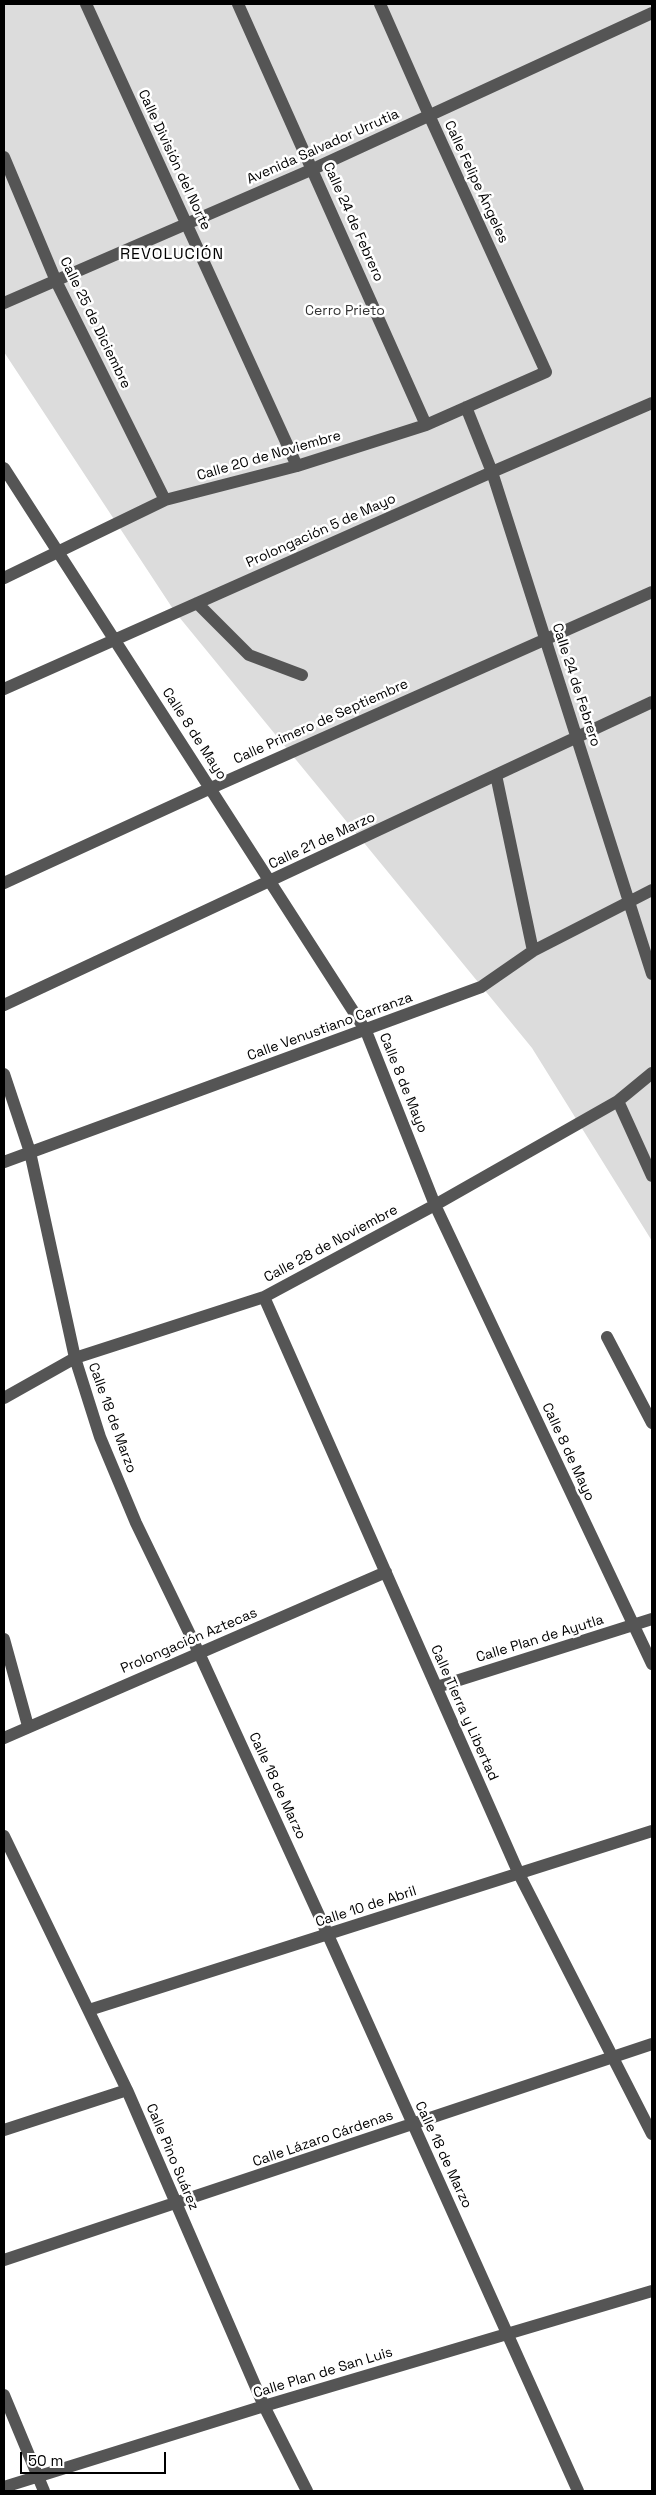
<!DOCTYPE html>
<html>
<head>
<meta charset="utf-8">
<style>
	body { margin:0 }
	#map { position:relative; width:656px; height:2495px; overflow:hidden; background:#fff; font-family:"Space Grotesk",sans-serif }
	canvas { display:block }
	.frame { position:absolute; inset:0; border:5px solid #000; pointer-events:none }
	.scale { position:absolute; left:20px; top:2452px; width:146px; height:22px; box-sizing:border-box; border:2px solid #000; border-top:0; padding-left:6px; font-size:15px; line-height:18px; white-space:nowrap; color:#000; -webkit-text-stroke:4px #fff; paint-order:stroke }
</style>
</head>
<body>
<div id="map">
<canvas width="656" height="2495"></canvas>
<div class="frame"></div>
<div class="scale">50 m</div>
</div>
<script>
const c = document.querySelector('canvas').getContext('2d');
c.lineJoin = 'round';
function paint(path, color) {
  c.fillStyle = color;
  c.fill(path, 'evenodd');
}
function trace(path, color, width, dash) {
  c.strokeStyle = color;
  c.lineWidth = width;
  c.lineCap = dash ? 'butt' : 'round';
  c.setLineDash(dash || []);
  c.stroke(path);
}
function drawText(font, color, halo, rows, align = 'center') {
  c.font = font + ' "Space Grotesk",sans-serif';
  c.lineWidth = 5;
  c.setLineDash([]);
  c.textBaseline = 'middle';
  c.strokeStyle = halo;
  c.fillStyle = color;
  for (const [text, x, y, turn = 0] of rows) {
    c.save();
    c.translate(x, y);
    c.rotate((+turn || 0) * Math.PI / 180);
    c.textAlign = isNaN(turn) ? turn : align;
    if (halo) c.strokeText(text, 0, 0);
    c.fillText(text, 0, 0);
    c.restore();
  }
}
const green = new Path2D(`
	M 4,4 L 652,4 L 652,1241 L 532,1048 L 175,612 L 4,352 Z`);
const minor = new Path2D(`
	M 86,4 L 297,466
	M 238,4 L 426,425
	M 4,157 L 56,281 L 165,500
	M 4,303 L 313,169 L 652,13
	M 466,407 L 492,472 L 652,974
	M 4,468 L 366,1031 L 435,1205 L 652,1664
	M 4,578 L 165,500 L 297,466 L 426,425 L 546,372 L 429,115 L 380,4
	M 197,603 L 249,655 L 302,675
	M 4,689 L 492,472 L 652,403
	M 496,775 L 533,951
	M 4,883 L 211,788 L 652,592
	M 4,1005 L 652,702
	M 4,1074 L 30,1152 L 75,1358 L 100,1437 L 136,1523 L 199,1653 L 328,1935 L 578,2491
	M 618,1101 L 652,1176
	M 4,1162 L 481,987 L 533,951 L 652,890
	M 264,1297 L 519,1874 L 652,2134
	M 607,1337 L 652,1423
	M 4,1398 L 75,1358 L 264,1297 L 435,1205 L 618,1101 L 652,1073
	M 4,1639 L 28,1726
	M 437,1687 L 652,1619
	M 4,1738 L 386,1572
	M 4,1836 L 127,2090 L 264,2406 L 307,2491
	M 89,2010 L 652,1831
	M 4,2130 L 127,2090
	M 4,2260 L 652,2044
	M 4,2395 L 44,2491
	M 4,2487 L 264,2406 L 652,2291`);
const streetNames = [
	["Avenida Salvador Urrutia",323,147,-24],
	["Calle División del Norte",174,160,65],
	["Calle Felipe Ángeles",476,182,65],
	["Calle 24 de Febrero",353,222,66],
	["Calle 25 de Diciembre",95,323,64],
	["Calle 20 de Noviembre",269,456,-16],
	["Prolongación 5 de Mayo",321,531,-24],
	["Calle 24 de Febrero",576,685,72],
	["Calle Primero de Septiembre",321,722,-24],
	["Calle 8 de Mayo",194,734,57],
	["Calle 21 de Marzo",322,841,-25],
	["Calle Venustiano Carranza",330,1027,-20],
	["Calle 8 de Mayo",403,1083,68],
	["Calle 28 de Noviembre",331,1244,-28],
	["Calle 18 de Marzo",112,1418,70],
	["Calle 8 de Mayo",568,1452,65],
	["Calle Plan de Ayutla",540,1639,-17],
	["Prolongación Aztecas",189,1641,-23],
	["Calle Tierra y Libertad",464,1713,66],
	["Calle 18 de Marzo",277,1786,65],
	["Calle 10 de Abril",366,1907,-18],
	["Calle Lázaro Cárdenas",323,2139,-19],
	["Calle 18 de Marzo",443,2155,65],
	["Calle Pino Suárez",172,2157,67],
	["Calle Plan de San Luis",323,2373,-17]
];
const parkNames = [
	["Cerro Prieto",345,311]
];
const quarterNames = [
	["REVOLUCIÓN",172,255]
];
paint(green, '#dcdcdc');
trace(minor, '#555', 12);
drawText('14px', '#000', '#fff', streetNames);
drawText('14px', '#333', '#fff', parkNames);
c.letterSpacing = '1px';
drawText('16px', '#000', '#fff', quarterNames);
c.letterSpacing = '0px';
</script>
</body>
</html>
